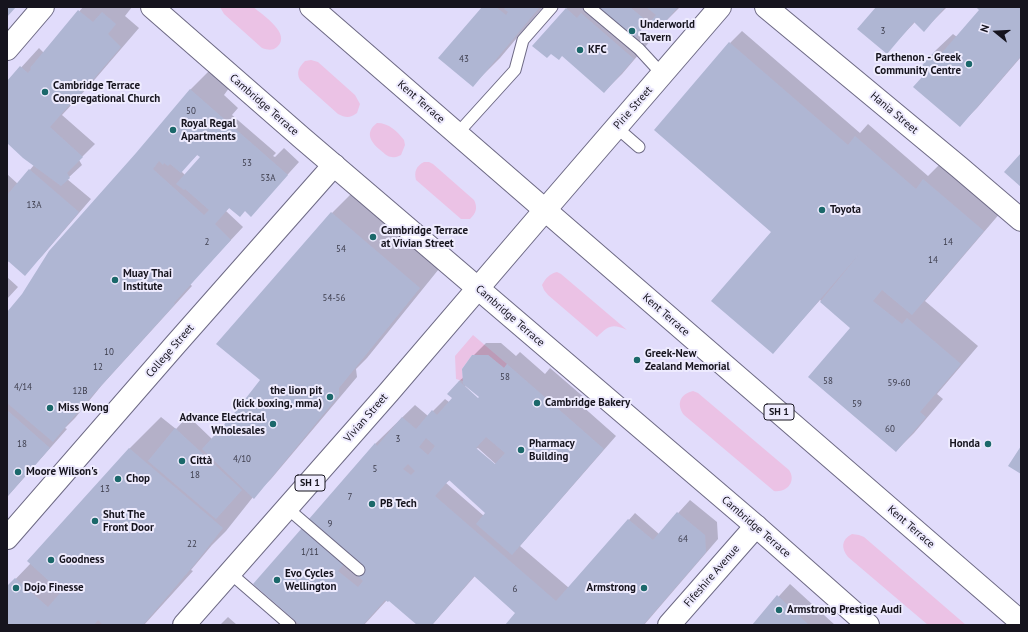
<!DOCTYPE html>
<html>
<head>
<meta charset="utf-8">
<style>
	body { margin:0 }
	#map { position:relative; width:1028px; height:632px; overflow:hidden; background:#e1dcfb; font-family:"PT Sans",sans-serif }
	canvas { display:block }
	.frame { position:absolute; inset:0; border:8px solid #16141e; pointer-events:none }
	.north { position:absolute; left:976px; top:12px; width:40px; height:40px; -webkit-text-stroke:3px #eeebfe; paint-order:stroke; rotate:288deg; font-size:11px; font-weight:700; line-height:16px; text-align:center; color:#16141e }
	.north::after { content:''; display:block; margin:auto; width:14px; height:18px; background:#16141e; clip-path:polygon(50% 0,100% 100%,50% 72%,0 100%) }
</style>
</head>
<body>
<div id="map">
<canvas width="1028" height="632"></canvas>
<div class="frame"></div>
<div class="north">N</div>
</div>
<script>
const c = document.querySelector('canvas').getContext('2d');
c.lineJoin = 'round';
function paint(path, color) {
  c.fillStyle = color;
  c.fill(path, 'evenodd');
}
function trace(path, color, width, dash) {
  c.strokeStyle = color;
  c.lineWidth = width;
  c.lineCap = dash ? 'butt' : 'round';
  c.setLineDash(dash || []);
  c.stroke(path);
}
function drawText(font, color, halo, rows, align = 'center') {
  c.font = font + ' "PT Sans",sans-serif';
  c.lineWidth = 4;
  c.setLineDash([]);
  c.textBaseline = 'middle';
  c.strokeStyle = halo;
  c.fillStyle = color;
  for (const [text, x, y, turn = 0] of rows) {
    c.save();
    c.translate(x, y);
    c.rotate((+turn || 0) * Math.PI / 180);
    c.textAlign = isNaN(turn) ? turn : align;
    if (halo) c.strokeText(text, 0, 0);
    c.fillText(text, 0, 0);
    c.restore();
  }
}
const green = new Path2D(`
	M 220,7 L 253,7 C 263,15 292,34 277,47 C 272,51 268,50 262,48 L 224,14 Z
	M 311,60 L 318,62 L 355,95 L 360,104 L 357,113 C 350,118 346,118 338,114 L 300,80 C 296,72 299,67 305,61 Z
	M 377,123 C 389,123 397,131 404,140 L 405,145 L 401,155 C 398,156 396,158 392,157 C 387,157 383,152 379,149 C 370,141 365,132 377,123 Z
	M 424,162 L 429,162 L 433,164 L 474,200 C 478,208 476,213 470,219 L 461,219 L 416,180 C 414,172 416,166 424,162 Z
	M 557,272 L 561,274 L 627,330 C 612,323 608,326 597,337 L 548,295 L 544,290 L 542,285 C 546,278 549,274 557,272 Z
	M 473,335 L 507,364 L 504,368 L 488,355 L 472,355 L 462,369 L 463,381 L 456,379 L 455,356 Z
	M 693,391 L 698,393 L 789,470 C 797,482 786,493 774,491 L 684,415 C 676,404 680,394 693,391 Z
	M 852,534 L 859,535 L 864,537 L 966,625 L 928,625 L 848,557 C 841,548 841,540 852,534 Z`);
const shadow = new Path2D(`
	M 83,7 L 132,7 L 125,16 L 139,28 L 90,85 L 62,115 L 95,144 L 79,160 L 82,165 L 67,179 L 91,199 L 42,256 L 24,274 L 9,261 L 7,263 L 7,174 L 18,184 L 34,165 L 7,142 L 7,83 L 39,48 L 44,53 Z
	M 483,7 L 543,7 L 500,58 L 472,86 Z
	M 568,7 L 680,7 L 659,28 L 651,21 L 640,31 L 651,40 L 622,74 L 604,92 L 562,55 L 534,46 Z
	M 878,7 L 947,7 L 924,30 L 915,22 L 886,53 Z
	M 977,7 L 1021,7 L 1021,57 L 977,108 L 959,126 L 935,51 L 953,34 L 957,37 L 981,10 Z
	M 742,31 L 860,133 L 868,124 L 928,176 L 942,162 L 1001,212 L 925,301 L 978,346 L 937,394 L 943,399 L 914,433 L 896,451 L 852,328 L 820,300 L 773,353 L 772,231 L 730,43 Z
	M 213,67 L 232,84 L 224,95 L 238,108 L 232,115 L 276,153 L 273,156 L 275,157 L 284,148 L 299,162 L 251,215 L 245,210 L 230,207 L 226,211 L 243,227 L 190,284 L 192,286 L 102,385 L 75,418 L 65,428 L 67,429 L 7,497 L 7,314 L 136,154 L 190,90 ZM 198,154 L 201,157 L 185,175 L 181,171 Z
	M 360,185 L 447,259 L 367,358 L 356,369 L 357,377 L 271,479 L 253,497 L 226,531 L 212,545 L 191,570 L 193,571 L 144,625 L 7,625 L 7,588 L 31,563 L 129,449 L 161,417 L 176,429 L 188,416 L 212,439 L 232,416 L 262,380 L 332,213 Z
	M 7,277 L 18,287 L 7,299 Z
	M 486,343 L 501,343 L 516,356 L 520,352 L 545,374 L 550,368 L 586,399 L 581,405 L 616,436 L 520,546 L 569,588 L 635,513 L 659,534 L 690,500 L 717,522 L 718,539 L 644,625 L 506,625 L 517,613 L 475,576 L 432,625 L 419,625 L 389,599 L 387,600 L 364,625 L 289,625 L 295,619 L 303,529 L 375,444 L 415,405 L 428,416 L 445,399 L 449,402 L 453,398 L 459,381 L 464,377 L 473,356 ZM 466,385 L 480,397 L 478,399 L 465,386 ZM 478,448 L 499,467 L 498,468 L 476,449 ZM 450,480 L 487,513 L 484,516 L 446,483 Z
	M 790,584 L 835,625 L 753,625 Z
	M 228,617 L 237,625 L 220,625 Z`);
const building = new Path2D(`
	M 7,7 L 16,7 L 7,17 Z
	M 482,7 L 496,7 L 506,15 L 508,12 L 504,9 L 506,7 L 537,7 L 539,8 L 473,87 L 438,58 Z
	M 595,7 L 630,7 L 648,22 L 633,40 Z
	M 646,7 L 678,7 L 659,29 L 650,22 L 656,15 Z
	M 876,7 L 945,7 L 924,32 L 914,22 L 887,54 L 857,29 Z
	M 976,7 L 1021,7 L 1021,56 L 960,127 L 913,87 L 922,77 L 916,72 L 935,51 L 940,55 L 979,10 Z
	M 566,8 L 577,18 L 581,13 L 634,59 L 604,93 L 562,56 L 559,60 L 551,54 L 547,58 L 532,46 Z
	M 78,10 L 93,22 L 102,12 L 116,24 L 108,34 L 121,47 L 72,104 L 71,103 L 50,127 L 83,157 L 67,173 L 70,178 L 61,186 L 23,158 L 7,143 L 7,81 L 20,66 L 28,73 L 31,69 L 30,68 Z
	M 729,42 L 848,145 L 855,136 L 916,189 L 923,179 L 984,231 L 912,315 L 882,290 L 873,301 L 902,324 L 907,318 L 961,364 L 920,412 L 926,417 L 896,452 L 808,377 L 850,328 L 820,302 L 860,253 L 773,354 L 711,301 L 771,232 L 654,130 Z
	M 190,89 L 288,175 L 251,217 L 245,211 L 240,217 L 229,208 L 215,224 L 231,240 L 174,303 L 175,304 L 81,408 L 53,442 L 7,403 L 7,312 L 22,294 L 49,251 L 136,153 ZM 197,155 L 200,157 L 176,184 L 184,190 L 185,189 L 209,210 L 204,215 L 153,169 L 159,161 L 163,165 L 164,163 L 168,166 L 170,164 L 181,173 Z
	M 1021,153 L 1021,187 L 1004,172 Z
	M 29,169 L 79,212 L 25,276 L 8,261 L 7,263 L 7,195 Z
	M 331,212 L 420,288 L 339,388 L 339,395 L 254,499 L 202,449 L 232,416 L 260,380 L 216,344 Z
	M 472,355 L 488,355 L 504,368 L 507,364 L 604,449 L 512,555 L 476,524 L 485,513 L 449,480 L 435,496 L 556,601 L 628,519 L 653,540 L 677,512 L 705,535 L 706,552 L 643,625 L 505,625 L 515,613 L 474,576 L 432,625 L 417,625 L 389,601 L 388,602 L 385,600 L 363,625 L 300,625 L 253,584 L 302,528 L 344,564 L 338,571 L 358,587 L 363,581 L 357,575 L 364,567 L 309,519 L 375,443 L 377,446 L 402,417 L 416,429 L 432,410 L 437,415 L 452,398 L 447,394 L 459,381 L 478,398 L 479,397 L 463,384 L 462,369 ZM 486,437 L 505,453 L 495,464 L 476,448 ZM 426,438 L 435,446 L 428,455 L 419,447 ZM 408,464 L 415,471 L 411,475 L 403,469 Z
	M 7,410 L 50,448 L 7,497 Z
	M 175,428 L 242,490 L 216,519 L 148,461 Z
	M 1021,446 L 1021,474 L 1008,466 Z
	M 129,448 L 223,528 L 194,565 L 143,625 L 103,625 L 98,620 L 94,625 L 7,625 L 7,586 L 15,578 L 48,607 L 61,592 L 27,561 Z
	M 777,595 L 809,625 L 752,625 Z`);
const lane = new Path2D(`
	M 589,7 L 639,49 L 662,74
	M 616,127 L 639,147
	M 457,134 L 515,70 L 523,40 L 552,7
	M 287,508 L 359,570
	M 230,573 L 290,625`);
const street = new Path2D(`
	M 766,7 L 959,167 L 1021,220
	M 7,49 L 43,7
	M 7,538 L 175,345 L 334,165
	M 669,625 L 756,526`);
const secondary = new Path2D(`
	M 545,210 L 720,7`);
const primary = new Path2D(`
	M 152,7 L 302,138 L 756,526 L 868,625
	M 311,7 L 545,210`);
const highway = new Path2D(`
	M 184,625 L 389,392 L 545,210 L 1021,622`);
const markers = [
	[632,31,4,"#1b686a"],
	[580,50,4,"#1b686a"],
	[969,64,4,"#1b686a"],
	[45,92,4,"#1b686a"],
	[173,130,4,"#1b686a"],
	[822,210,4,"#1b686a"],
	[373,237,4,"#1b686a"],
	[115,280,4,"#1b686a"],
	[637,360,4,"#1b686a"],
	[330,397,4,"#1b686a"],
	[537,403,4,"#1b686a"],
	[50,408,4,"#1b686a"],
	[273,424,4,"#1b686a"],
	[988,444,4,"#1b686a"],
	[521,450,4,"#1b686a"],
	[182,461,4,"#1b686a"],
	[18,472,4,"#1b686a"],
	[118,479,4,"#1b686a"],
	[372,504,4,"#1b686a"],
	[95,521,4,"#1b686a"],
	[51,560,4,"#1b686a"],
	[277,580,4,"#1b686a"],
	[16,588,4,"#1b686a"],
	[644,588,4,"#1b686a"],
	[779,610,4,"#1b686a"]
];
const numberNames = [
	["3",883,31],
	["43",464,59],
	["50",191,111],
	["53",247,163],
	["53A",268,178],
	["13A",34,205],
	["2",207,242],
	["14",948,242],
	["54",341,249],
	["14",933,260],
	["54-56",334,298],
	["10",109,352],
	["12",98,367],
	["58",505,377],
	["58",828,381],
	["59-60",899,383],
	["4/14",23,387],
	["12B",80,391],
	["59",857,404],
	["60",890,429],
	["3",398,439],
	["18",22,444],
	["4/10",242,459],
	["5",375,469],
	["18",195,475],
	["13",105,489],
	["7",350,497],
	["9",330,524],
	["64",683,539],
	["22",192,544],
	["1/11",310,552],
	["6",515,589]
];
const shields = [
	[779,412,30],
	[310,483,30]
];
const shieldNames = [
	["SH 1",779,412],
	["SH 1",310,483]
];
const poiNames = [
	["Underworld",640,25],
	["Tavern",640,38],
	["KFC",588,50],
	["Parthenon - Greek",961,58,"right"],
	["Community Centre",961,71,"right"],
	["Cambridge Terrace",53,86],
	["Congregational Church",53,99],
	["Royal Regal",181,124],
	["Apartments",181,137],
	["Toyota",830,210],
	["Cambridge Terrace",381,231],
	["at Vivian Street",381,244],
	["Muay Thai",123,274],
	["Institute",123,287],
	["Greek-New",645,354],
	["Zealand Memorial",645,367],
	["the lion pit",322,391,"right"],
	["(kick boxing, mma)",322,404,"right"],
	["Cambridge Bakery",545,403],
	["Miss Wong",58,408],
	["Advance Electrical",265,418,"right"],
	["Wholesales",265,431,"right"],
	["Pharmacy",529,444],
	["Building",529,457],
	["Honda",980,444,"right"],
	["Città",190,461],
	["Moore Wilson's",26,472],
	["Chop",126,479],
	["PB Tech",380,504],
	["Shut The",103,515],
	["Front Door",103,528],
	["Goodness",59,560],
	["Evo Cycles",285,574],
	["Wellington",285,587],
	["Dojo Finesse",24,588],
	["Armstrong",636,588,"right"],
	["Armstrong Prestige Audi",787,610]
];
const streetNames = [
	["Kent Terrace",421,102,41],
	["Cambridge Terrace",264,105,41],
	["Pirie Street",633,108,-49],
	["Hania Street",894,113,40],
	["Kent Terrace",666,315,41],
	["Cambridge Terrace",510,316,41],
	["College Street",170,351,-49],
	["Vivian Street",366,418,-49],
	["Cambridge Terrace",756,527,41],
	["Kent Terrace",911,527,41],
	["Fifeshire Avenue",712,576,-49]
];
paint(green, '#ebc2e5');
paint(shadow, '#0003');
paint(building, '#afb6d3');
trace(lane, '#6d6984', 13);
trace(street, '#6d6984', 24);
trace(secondary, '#6d6984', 24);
trace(primary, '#6d6984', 24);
trace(highway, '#6d6984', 24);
trace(lane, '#fff', 11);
trace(street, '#fff', 22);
trace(secondary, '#fff', 22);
trace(primary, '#fff', 22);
trace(highway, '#fff', 22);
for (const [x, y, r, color] of markers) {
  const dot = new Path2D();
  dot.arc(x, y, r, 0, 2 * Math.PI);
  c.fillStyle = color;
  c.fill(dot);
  trace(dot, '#eeebfe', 1.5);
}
drawText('9px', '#3c3c4b', null, numberNames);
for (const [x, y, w] of shields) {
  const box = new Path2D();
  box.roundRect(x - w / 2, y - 8, w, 16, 3);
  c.fillStyle = '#eeebfe';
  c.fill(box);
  trace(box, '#16141e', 1);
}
drawText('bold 10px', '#16141e', null, shieldNames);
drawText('bold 11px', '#16141e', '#eeebfe', poiNames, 'left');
drawText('11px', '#16141e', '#eeebfe', streetNames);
</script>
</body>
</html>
